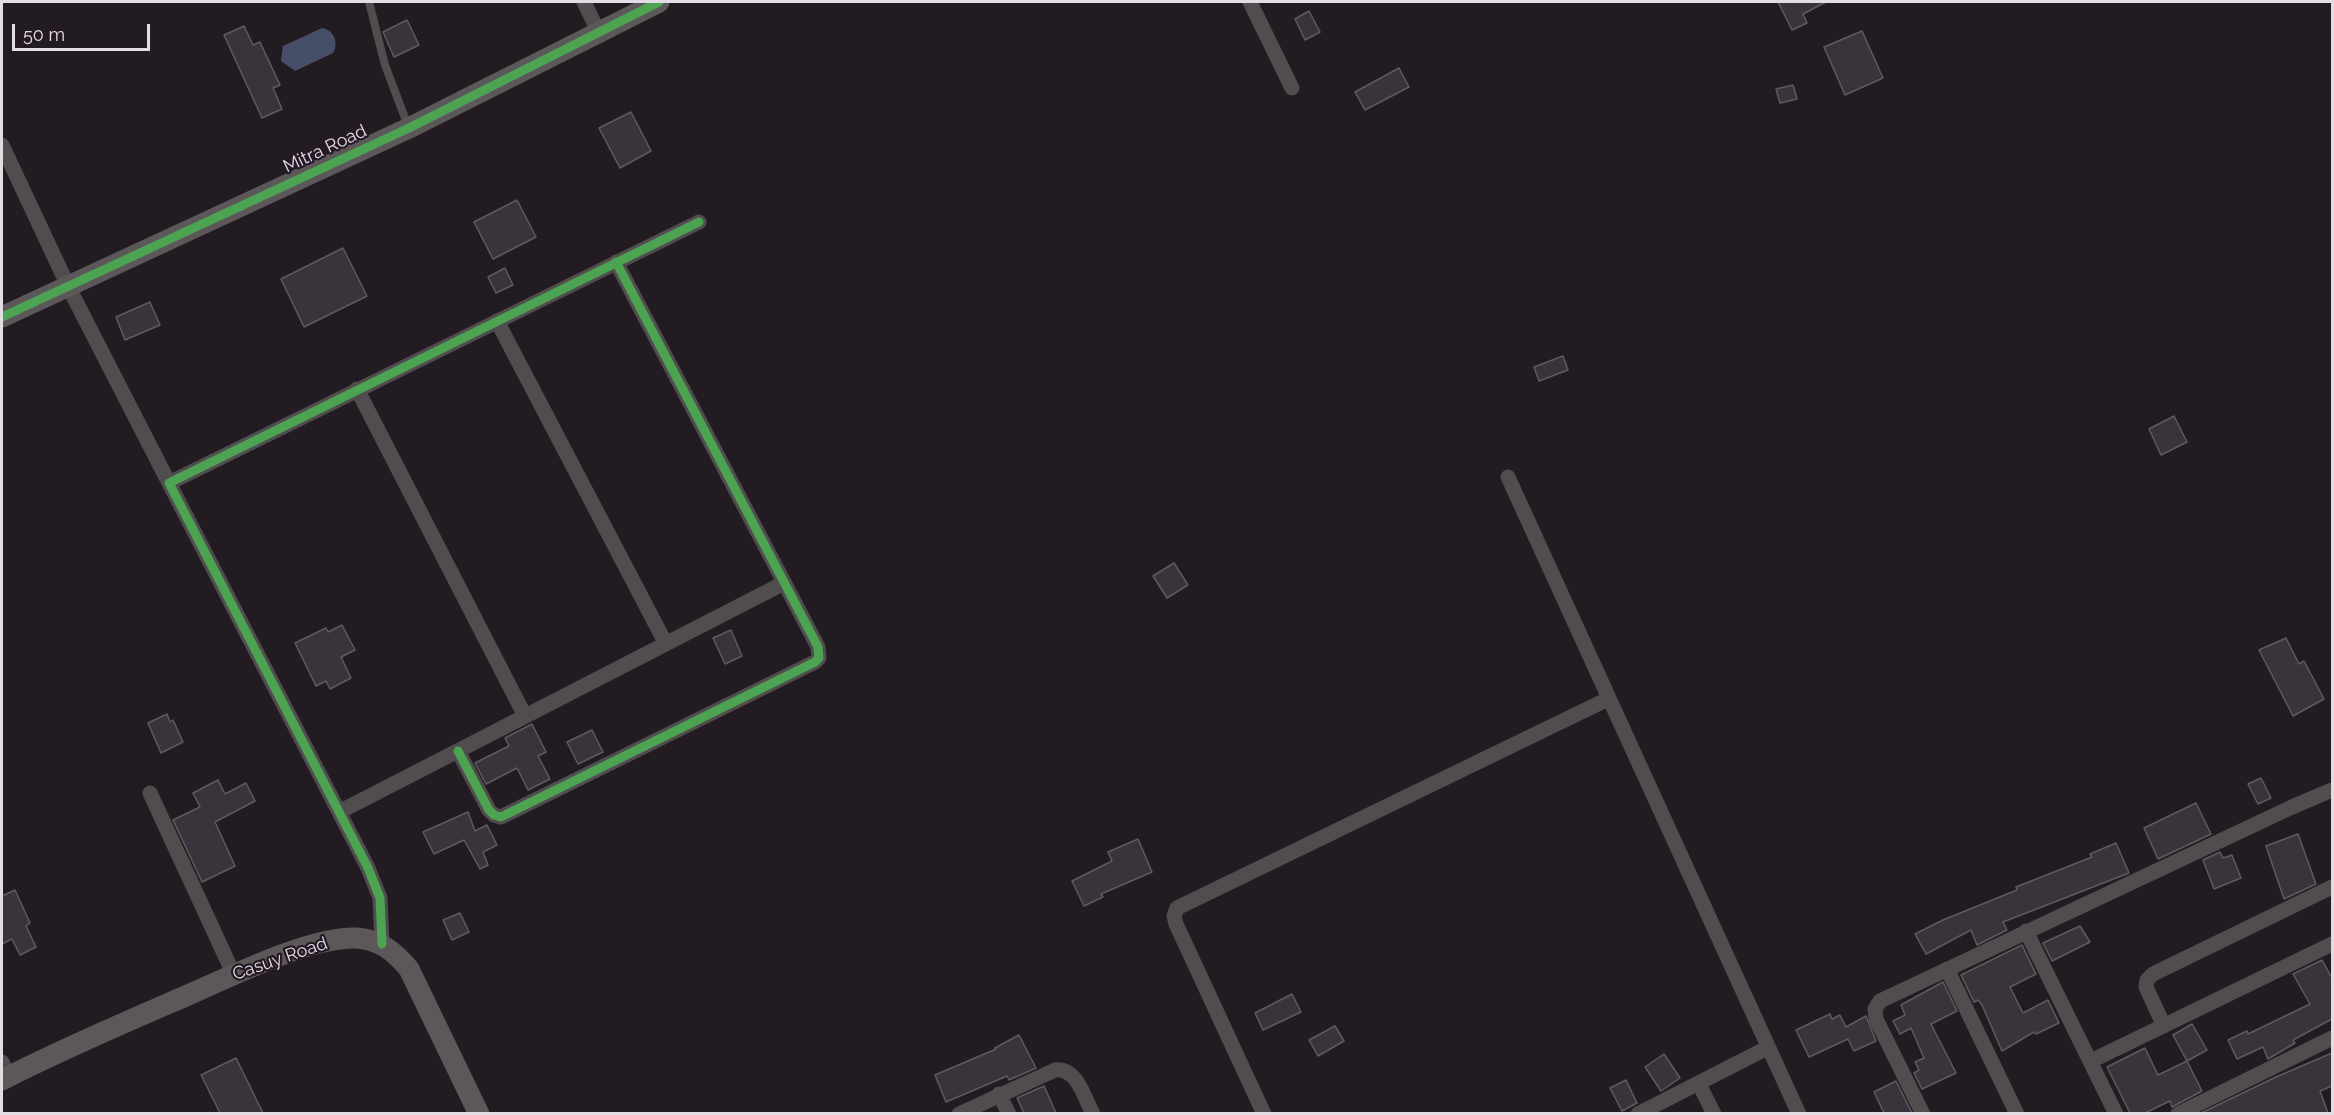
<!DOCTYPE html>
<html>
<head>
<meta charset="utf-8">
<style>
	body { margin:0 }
	#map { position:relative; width:2334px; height:1115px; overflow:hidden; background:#221c22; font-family:Raleway,sans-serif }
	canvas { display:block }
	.frame { position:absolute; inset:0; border:3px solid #e4dce4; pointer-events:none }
	.scale { position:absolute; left:12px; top:24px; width:138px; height:27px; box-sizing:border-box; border:3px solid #e4dce4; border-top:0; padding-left:8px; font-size:18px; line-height:21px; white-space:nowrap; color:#e4dce4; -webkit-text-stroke:4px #251925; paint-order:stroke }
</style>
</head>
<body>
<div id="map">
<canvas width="2334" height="1115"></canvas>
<div class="frame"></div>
<div class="scale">50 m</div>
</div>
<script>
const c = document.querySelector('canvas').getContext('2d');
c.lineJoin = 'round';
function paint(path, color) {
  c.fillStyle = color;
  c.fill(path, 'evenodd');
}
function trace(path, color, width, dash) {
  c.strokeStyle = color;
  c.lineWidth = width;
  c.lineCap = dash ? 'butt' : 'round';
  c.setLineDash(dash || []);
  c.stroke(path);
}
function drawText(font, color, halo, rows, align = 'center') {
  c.font = font + ' Raleway,sans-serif';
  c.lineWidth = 4.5;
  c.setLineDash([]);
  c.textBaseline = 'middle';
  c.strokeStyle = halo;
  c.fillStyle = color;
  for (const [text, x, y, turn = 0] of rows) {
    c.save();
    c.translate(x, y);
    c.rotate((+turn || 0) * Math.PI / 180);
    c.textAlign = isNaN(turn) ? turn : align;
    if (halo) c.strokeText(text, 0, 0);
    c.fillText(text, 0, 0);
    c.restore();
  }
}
const water = new Path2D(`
	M 322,28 C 334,30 339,43 333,53 L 295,71 L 281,61 L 283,46 Z`);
const building = new Path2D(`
	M 1778,2 L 1826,2 L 1803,14 L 1807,23 L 1792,30 Z
	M 1309,11 L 1320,32 L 1305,40 L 1295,19 Z
	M 407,20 L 419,45 L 394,57 L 383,32 Z
	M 244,26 L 253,45 L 260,42 L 280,85 L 273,88 L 282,109 L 262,118 L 224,35 Z
	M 1862,31 L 1883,78 L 1845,95 L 1824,47 Z
	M 1399,68 L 1409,87 L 1365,110 L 1355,92 Z
	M 1793,85 L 1797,99 L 1780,103 L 1776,89 Z
	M 631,112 L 651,151 L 620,168 L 599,128 Z
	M 517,200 L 536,237 L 493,259 L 474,222 Z
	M 343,248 L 367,296 L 304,327 L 281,279 Z
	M 505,268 L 513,285 L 496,293 L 488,277 Z
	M 150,302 L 160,325 L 125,340 L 116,317 Z
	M 1563,356 L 1568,370 L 1539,381 L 1534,367 Z
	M 2174,416 L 2187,442 L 2161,455 L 2149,429 Z
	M 1174,563 L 1188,585 L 1167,598 L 1153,576 Z
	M 342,625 L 355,650 L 341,657 L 351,678 L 330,689 L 326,681 L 316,686 L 295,643 L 326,628 L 328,632 Z
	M 731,630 L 742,656 L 725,664 L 713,638 Z
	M 2286,638 L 2299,664 L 2304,661 L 2324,699 L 2293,716 L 2259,650 Z
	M 167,714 L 170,722 L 173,720 L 183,742 L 161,753 L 148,723 Z
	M 532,724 L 546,752 L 538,756 L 550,779 L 528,790 L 517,768 L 486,784 L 475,763 L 509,746 L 505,738 Z
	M 592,730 L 603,752 L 578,764 L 567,742 Z
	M 2261,778 L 2271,798 L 2258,804 L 2248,784 Z
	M 218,780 L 225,794 L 246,783 L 255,801 L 215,822 L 235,866 L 202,882 L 173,820 L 200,807 L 193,793 Z
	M 2196,803 L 2211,834 L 2158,859 L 2144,828 Z
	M 468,812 L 475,831 L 487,825 L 497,845 L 483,852 L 488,865 L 480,869 L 464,840 L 434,854 L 423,832 Z
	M 2298,834 L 2316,884 L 2284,899 L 2266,846 Z
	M 1138,839 L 1152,872 L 1101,894 L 1103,897 L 1084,906 L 1072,881 L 1112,861 L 1108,852 Z
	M 2116,843 L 2129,873 L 2003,922 L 2007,930 L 1977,945 L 1971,930 L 1926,954 L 1915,934 L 1943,920 L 2017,890 L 2016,887 L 2092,857 L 2090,854 Z
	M 2220,852 L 2223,858 L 2232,855 L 2241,878 L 2214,889 L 2203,860 Z
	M 15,890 L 30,923 L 26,926 L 36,947 L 20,955 L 12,939 L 2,944 L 2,896 Z
	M 460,913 L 469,932 L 452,940 L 443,920 Z
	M 2080,926 L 2090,942 L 2052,961 L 2043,943 Z
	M 2022,945 L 2036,974 L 2010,987 L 2023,1013 L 2048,1000 L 2059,1023 L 2036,1034 L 2034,1032 L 2002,1051 L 1982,1005 L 1978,1000 L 1974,1002 L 1961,975 Z
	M 2322,960 L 2332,978 L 2332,1019 L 2293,1040 L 2295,1043 L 2268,1059 L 2263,1047 L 2237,1059 L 2228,1040 L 2247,1031 L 2248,1034 L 2310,1004 L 2293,974 Z
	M 1943,982 L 1957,1011 L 1931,1024 L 1956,1073 L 1922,1089 L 1914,1073 L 1919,1070 L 1915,1062 L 1924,1058 L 1911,1028 L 1900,1034 L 1893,1021 L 1905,1015 L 1901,1005 Z
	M 1292,994 L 1301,1012 L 1263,1030 L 1255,1013 Z
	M 1830,1014 L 1832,1019 L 1840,1015 L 1846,1027 L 1866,1016 L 1876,1041 L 1854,1051 L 1848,1039 L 1809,1057 L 1796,1030 Z
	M 2192,1024 L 2207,1050 L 2187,1061 L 2173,1035 Z
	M 1335,1026 L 1344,1041 L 1318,1056 L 1309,1040 Z
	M 1019,1035 L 1036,1068 L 1009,1080 L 1007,1076 L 946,1102 L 935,1075 L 996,1049 L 995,1048 Z
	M 2145,1048 L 2158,1075 L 2187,1061 L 2202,1091 L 2172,1107 L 2170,1101 L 2145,1113 L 2130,1113 L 2107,1067 Z
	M 2332,1053 L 2332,1086 L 2320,1091 L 2328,1113 L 2201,1113 L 2276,1077 Z
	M 1664,1054 L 1680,1078 L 1661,1091 L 1645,1067 Z
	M 236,1058 L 263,1113 L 220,1113 L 201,1075 Z
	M 1626,1080 L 1637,1103 L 1622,1111 L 1610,1088 Z
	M 1896,1081 L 1912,1113 L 1884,1113 L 1874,1092 Z
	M 1044,1086 L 1056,1113 L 1024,1113 L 1017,1098 Z`);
const lane = new Path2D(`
	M 369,2 L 385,65 L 408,126`);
const street = new Path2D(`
	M 584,2 L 599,33
	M 1250,2 L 1292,88
	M 2,145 L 68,286 L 169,483
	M 497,321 L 666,644
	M 357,389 L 525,716
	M 1508,477 L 1799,1114
	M 458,751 L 489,810 L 494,815 L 501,817 L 815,662 L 819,658 L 818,647 L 616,262
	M 150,793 L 234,975
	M 339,812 L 784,583
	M 2026,931 L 2116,1114
	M 382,944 L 380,898 L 368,868 L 169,483 L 699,222
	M 1947,969 L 2017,1114
	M 2164,1026 L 2146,987 L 2147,980 L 2153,974 L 2332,887
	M 2091,1061 L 2332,944
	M 2,1062 L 9,1077
	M 1699,1084 L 1714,1114
	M 999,1094 L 1009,1114
	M 959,1114 L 1055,1070 C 1077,1067 1084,1097 1093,1114
	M 1264,1114 L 1176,924 L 1174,916 L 1177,908 L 1608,699
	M 1638,1114 L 1767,1048
	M 1923,1114 L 1876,1019 L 1875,1009 L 1880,1001 L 2292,807 L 2332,790
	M 2178,1114 L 2332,1038`);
const secondary = new Path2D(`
	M 2,317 L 409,128 L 659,2
	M 2,1080 C 62,1049 126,1022 188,995 C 232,976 309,937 356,938 C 379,939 395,952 409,969 L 479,1114`);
const cycleway = new Path2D(`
	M 2,317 L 409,128 L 659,2
	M 458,751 L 489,810 L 494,815 L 501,817 L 815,662 L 819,658 L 818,647 L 616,262
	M 382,944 L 380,898 L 368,868 L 169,483 L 699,222`);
const streetNames = [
	["Mitra Road",325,149,-25],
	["Casuy Road",280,959,-19]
];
paint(water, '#464f67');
paint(building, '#39343c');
trace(building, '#5e5a61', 1.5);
trace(lane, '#514d4f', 8);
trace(street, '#514d4f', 15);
trace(secondary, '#5c585a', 21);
trace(cycleway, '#4ca352', 9);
drawText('18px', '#e4dce4', '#251925', streetNames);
</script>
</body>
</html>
